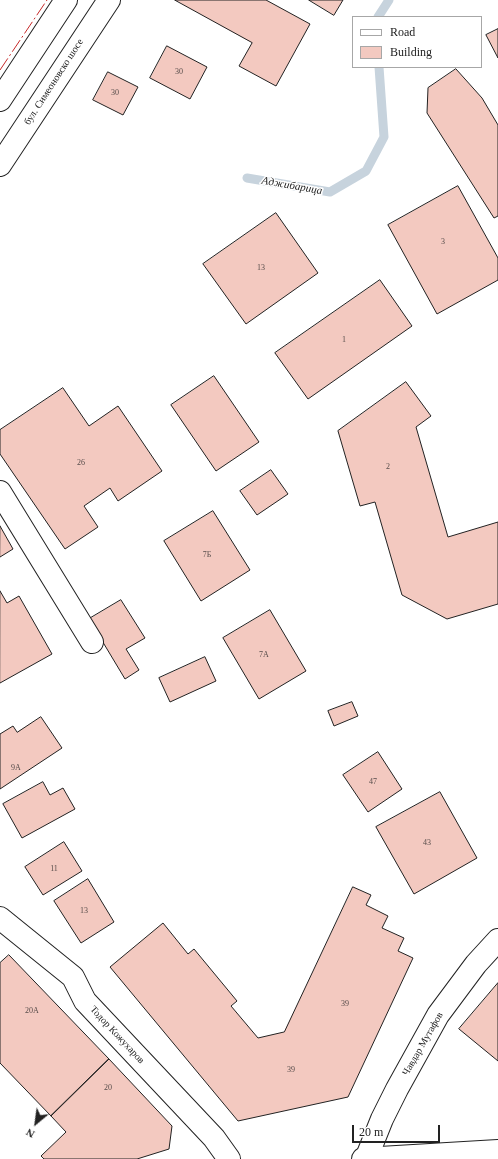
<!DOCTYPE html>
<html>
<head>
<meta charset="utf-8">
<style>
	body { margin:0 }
	#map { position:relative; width:498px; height:1159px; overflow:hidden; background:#fff; font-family:"Times New Roman",serif }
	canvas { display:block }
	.legend { position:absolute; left:352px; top:16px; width:130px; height:52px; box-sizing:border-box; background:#fff; border:1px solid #a7a7a7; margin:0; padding:5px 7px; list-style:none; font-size:12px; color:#222 }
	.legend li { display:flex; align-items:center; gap:8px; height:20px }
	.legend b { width:20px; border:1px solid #a7a7a7 }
	.north { position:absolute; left:16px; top:1103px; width:40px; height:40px; -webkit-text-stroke:3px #fff; paint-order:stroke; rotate:209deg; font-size:11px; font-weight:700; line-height:16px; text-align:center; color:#222 }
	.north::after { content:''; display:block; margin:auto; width:14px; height:18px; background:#222; clip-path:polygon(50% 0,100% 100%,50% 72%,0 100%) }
	.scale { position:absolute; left:352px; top:1125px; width:88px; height:18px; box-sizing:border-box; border:2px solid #222; border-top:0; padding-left:5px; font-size:12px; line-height:14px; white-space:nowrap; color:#222; -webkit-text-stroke:3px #fff; paint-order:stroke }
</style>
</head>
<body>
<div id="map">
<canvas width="498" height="1159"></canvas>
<ul class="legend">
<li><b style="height:5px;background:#fff"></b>Road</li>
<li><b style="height:11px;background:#f3c9c0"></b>Building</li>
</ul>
<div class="north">N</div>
<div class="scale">20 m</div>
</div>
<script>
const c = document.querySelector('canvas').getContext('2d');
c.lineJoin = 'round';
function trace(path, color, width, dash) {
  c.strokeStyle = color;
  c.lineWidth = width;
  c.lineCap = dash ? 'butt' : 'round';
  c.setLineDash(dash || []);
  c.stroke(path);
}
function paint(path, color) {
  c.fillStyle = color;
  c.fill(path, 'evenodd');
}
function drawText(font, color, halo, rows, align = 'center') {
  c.font = font + ' "Times New Roman",serif';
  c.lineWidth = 3;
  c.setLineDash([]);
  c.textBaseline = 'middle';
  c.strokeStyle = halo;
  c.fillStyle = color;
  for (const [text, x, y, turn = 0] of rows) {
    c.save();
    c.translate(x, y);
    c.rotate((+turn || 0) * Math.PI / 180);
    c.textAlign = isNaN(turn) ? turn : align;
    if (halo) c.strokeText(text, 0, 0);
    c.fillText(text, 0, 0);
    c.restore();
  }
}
const stream = new Path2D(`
	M 378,17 L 389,0
	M 247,178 L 330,192 L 366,171 L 384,137 L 379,67`);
const building = new Path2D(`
	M 175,0 L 266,0 L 310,24 L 276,86 L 239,66 L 252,43 Z
	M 309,0 L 343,0 L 334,15 Z
	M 498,29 L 498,58 L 486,35 Z
	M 167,46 L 207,67 L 190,99 L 150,78 Z
	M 456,69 L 482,98 L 498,125 L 498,216 L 494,218 L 427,113 L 428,88 Z
	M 108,72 L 138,87 L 123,115 L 93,100 Z
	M 458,186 L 498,258 L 498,280 L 437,314 L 388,225 Z
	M 276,213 L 318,273 L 246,324 L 203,264 Z
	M 380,280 L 412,326 L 308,399 L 275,353 Z
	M 214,376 L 259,442 L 216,471 L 171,405 Z
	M 406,382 L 431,416 L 416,427 L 448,537 L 498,522 L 498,604 L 447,619 L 402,595 L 375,502 L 360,506 L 338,431 Z
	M 63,388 L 89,426 L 118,406 L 162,471 L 118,501 L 110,488 L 84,506 L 98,527 L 65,549 L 0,454 L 0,430 Z
	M 271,470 L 288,494 L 257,515 L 240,491 Z
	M 213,511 L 250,570 L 201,601 L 164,541 Z
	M 0,526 L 13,549 L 0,557 Z
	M 0,591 L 7,603 L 19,596 L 52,654 L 0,683 Z
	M 121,600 L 145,638 L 126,649 L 139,670 L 125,679 L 89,619 Z
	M 270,610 L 306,671 L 259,699 L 223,638 Z
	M 205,657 L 216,681 L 170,702 L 159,678 Z
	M 352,702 L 358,716 L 334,726 L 328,711 Z
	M 41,717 L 62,748 L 0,789 L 0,734 L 13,726 L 17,732 Z
	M 378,752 L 402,789 L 368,812 L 343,775 Z
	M 43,782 L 50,795 L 63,788 L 75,809 L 22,838 L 3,804 Z
	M 440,792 L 477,858 L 414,894 L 376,827 Z
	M 64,842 L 82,871 L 43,895 L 25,867 Z
	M 88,879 L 114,922 L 81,943 L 54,901 Z
	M 353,887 L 371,895 L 366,905 L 388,916 L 382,928 L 404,938 L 398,951 L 413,958 L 348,1097 L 238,1121 L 110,967 L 163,923 L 188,954 L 194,949 L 237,1001 L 231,1006 L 258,1038 L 284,1032 Z
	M 9,955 L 109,1059 L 51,1116 L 0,1063 L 0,963 Z
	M 498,983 L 498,1061 L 459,1029 Z
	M 109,1059 L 172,1126 L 169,1149 L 137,1159 L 44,1159 L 41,1156 L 66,1132 L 51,1116 Z`);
const minor = new Path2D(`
	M 0,492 L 92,642
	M 0,918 L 73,977 L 85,1001 L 214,1138 L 229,1159
	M 366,1159 L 382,1119 L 397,1089 L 438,1015 L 476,964 L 498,940`);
const major = new Path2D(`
	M 0,100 L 66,0
	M 0,165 L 109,0
	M 363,1159 L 498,1151`);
const power = new Path2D(`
	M 0,70 L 47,0`);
const numberNames = [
	["30",179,72],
	["30",115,93],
	["3",443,242],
	["13",261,268],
	["1",344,340],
	["26",81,463],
	["2",388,467],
	["7Б",207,555],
	["7А",264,655],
	["9А",16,768],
	["47",373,782],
	["43",427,843],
	["11",54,869],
	["13",84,911],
	["39",345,1004],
	["20А",32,1011],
	["39",291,1070],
	["20",108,1088]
];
const streetNames = [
	["бул. Симеоновско шосе",54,82,-57],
	["Тодор Кожухаров",117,1035,47],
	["Чавдар Мутафов",423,1044,-60]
];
const waterNames = [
	["Аджибарица",292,186,10]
];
trace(stream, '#c7d3dd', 9);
paint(building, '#f3c9c0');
trace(building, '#222', 1);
trace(minor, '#222', 24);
trace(major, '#222', 24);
trace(minor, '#fff', 22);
trace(major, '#fff', 22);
trace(power, '#c62828', 1, [14, 3, 2, 3]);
drawText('8px', '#564c4a', null, numberNames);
drawText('10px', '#222', '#fff', streetNames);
drawText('italic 11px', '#222', '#fff', waterNames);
</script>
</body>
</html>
